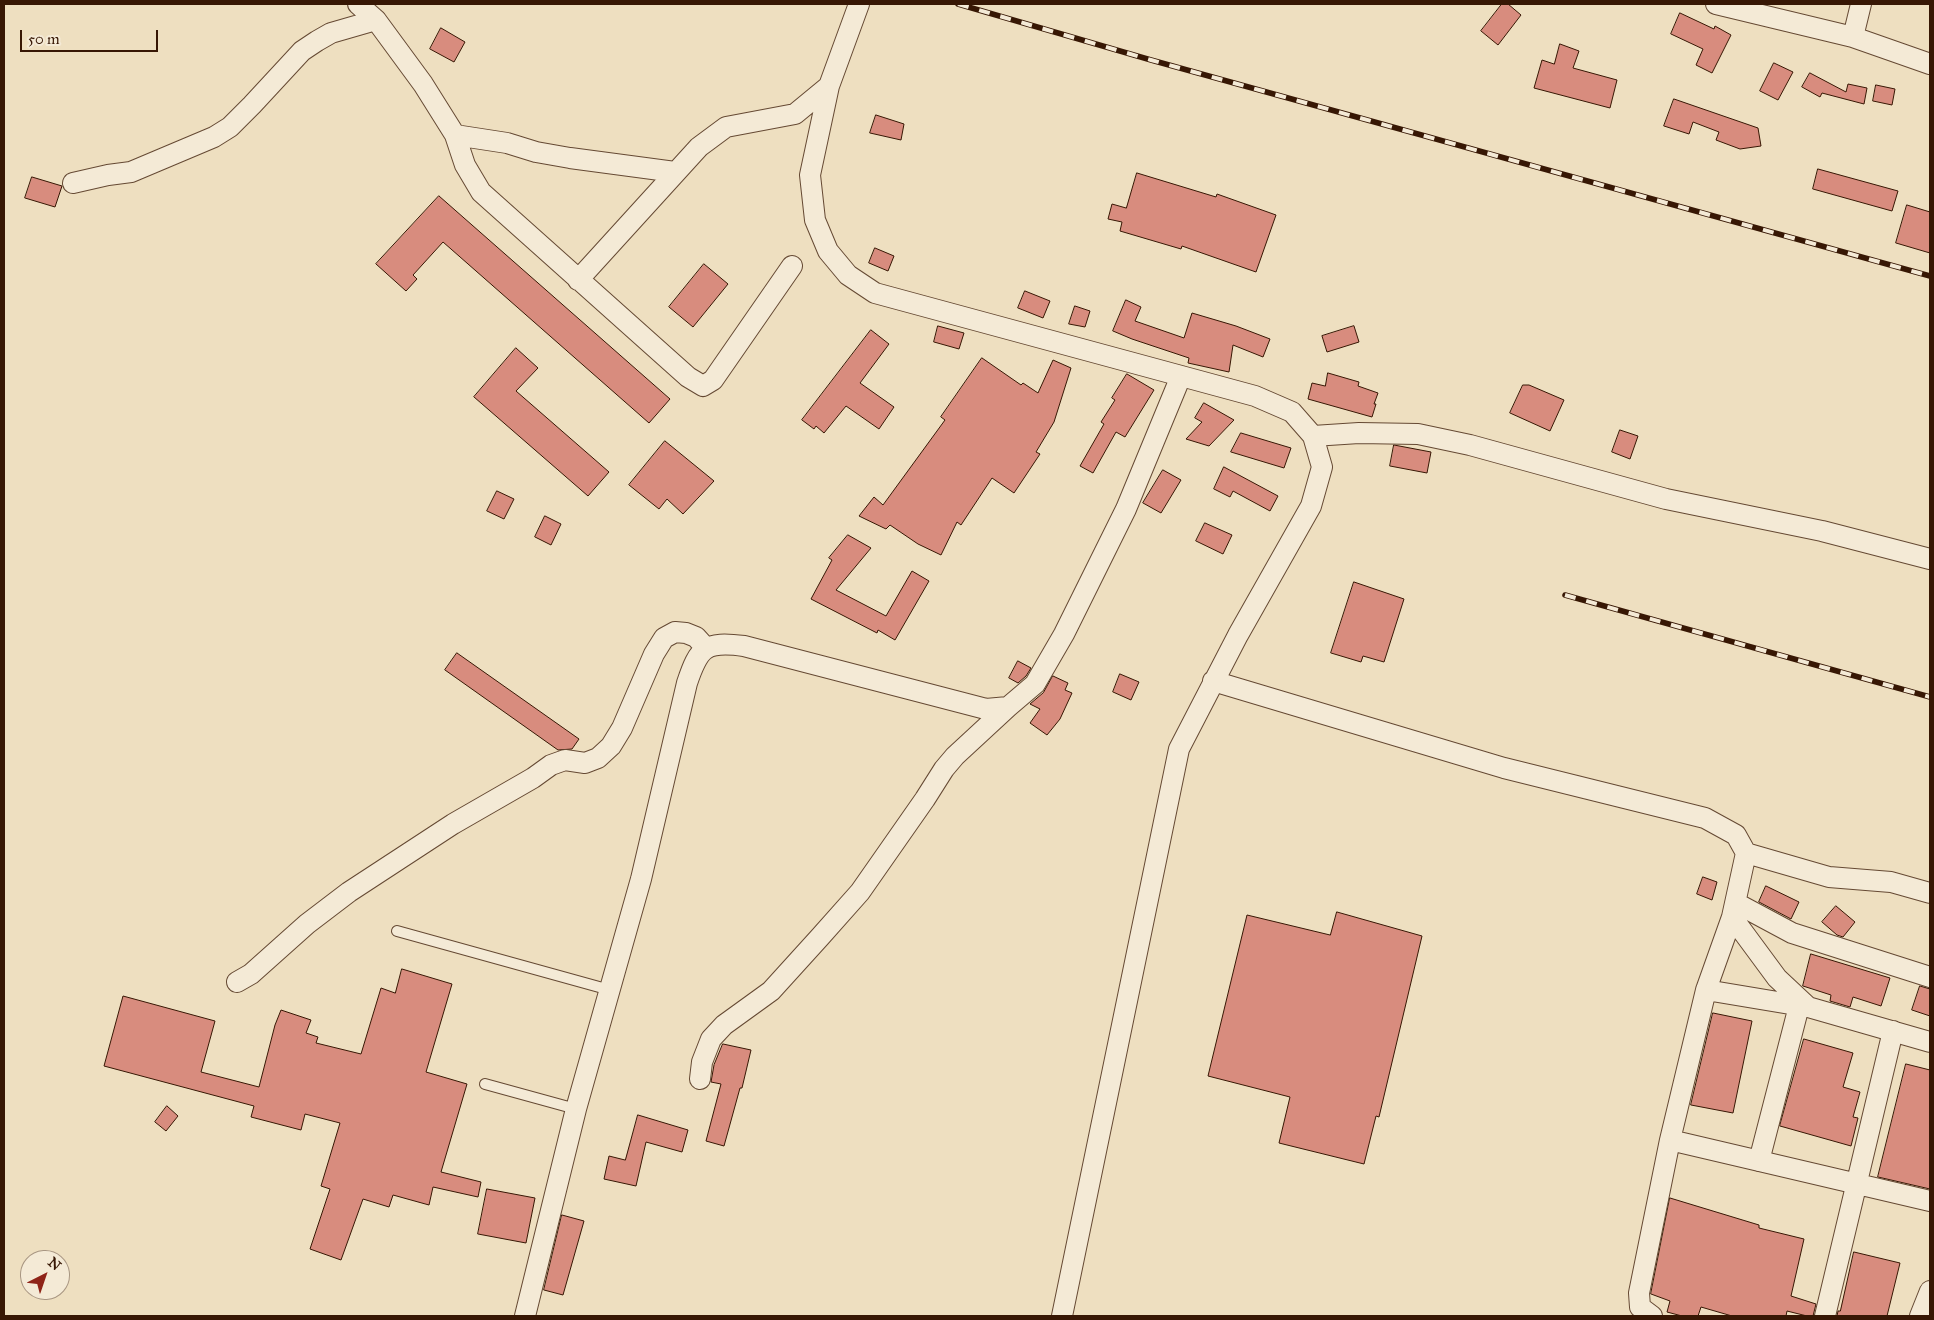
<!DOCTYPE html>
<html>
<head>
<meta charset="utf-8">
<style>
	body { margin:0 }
	#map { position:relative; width:1934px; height:1320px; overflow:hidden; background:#eedfc0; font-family:"IM FELL Great Primer",serif }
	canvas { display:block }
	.frame { position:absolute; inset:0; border:5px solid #371704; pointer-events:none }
	.north { position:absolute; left:20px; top:1250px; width:50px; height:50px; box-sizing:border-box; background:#f4ead6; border:1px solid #a89682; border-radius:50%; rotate:41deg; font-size:14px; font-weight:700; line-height:20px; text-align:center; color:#371704 }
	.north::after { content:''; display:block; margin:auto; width:18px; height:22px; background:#8f2418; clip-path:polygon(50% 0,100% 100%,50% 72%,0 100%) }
	.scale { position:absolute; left:20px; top:30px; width:138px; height:22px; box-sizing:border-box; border:2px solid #371704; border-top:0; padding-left:6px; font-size:15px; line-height:18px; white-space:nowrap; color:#371704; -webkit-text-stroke:4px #f4ead6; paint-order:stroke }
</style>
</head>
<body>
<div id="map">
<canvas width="1934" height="1320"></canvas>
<div class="frame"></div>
<div class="north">N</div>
<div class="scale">50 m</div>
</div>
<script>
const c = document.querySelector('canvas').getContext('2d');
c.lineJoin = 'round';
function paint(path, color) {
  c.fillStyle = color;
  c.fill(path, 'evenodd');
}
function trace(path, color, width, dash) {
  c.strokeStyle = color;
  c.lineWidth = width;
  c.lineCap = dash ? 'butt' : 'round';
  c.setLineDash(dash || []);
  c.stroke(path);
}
const building = new Path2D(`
	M 1502,4 L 1508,4 L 1521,15 L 1498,45 L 1481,31 Z
	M 1680,13 L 1714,29 L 1715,26 L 1731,35 L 1712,73 L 1696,65 L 1703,49 L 1671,34 Z
	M 441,28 L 465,42 L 454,62 L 430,49 Z
	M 1560,44 L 1579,51 L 1573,68 L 1617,80 L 1610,108 L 1534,88 L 1542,60 L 1554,64 Z
	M 1774,63 L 1793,72 L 1778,100 L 1760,91 Z
	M 1810,73 L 1846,92 L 1848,84 L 1867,88 L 1864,104 L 1822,93 L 1820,97 L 1802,87 Z
	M 1876,85 L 1895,89 L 1892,105 L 1873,101 Z
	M 1674,99 L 1758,128 L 1761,146 L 1740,149 L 1716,140 L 1719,132 L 1693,122 L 1689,134 L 1664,126 Z
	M 876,115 L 904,124 L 901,140 L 870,133 Z
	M 1818,169 L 1898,191 L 1892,211 L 1813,189 Z
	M 1137,173 L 1216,197 L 1217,194 L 1276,215 L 1256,272 L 1182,246 L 1181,249 L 1120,231 L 1122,222 L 1108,219 L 1112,204 L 1126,208 Z
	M 32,177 L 62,186 L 55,207 L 25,198 Z
	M 439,196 L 670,399 L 649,423 L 443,242 L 413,275 L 417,279 L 406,291 L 376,264 Z
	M 1907,205 L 1930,212 L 1930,253 L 1896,243 Z
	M 875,248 L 894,256 L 888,271 L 869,263 Z
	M 704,264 L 728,284 L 693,327 L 669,307 Z
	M 1025,291 L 1050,301 L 1043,318 L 1018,308 Z
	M 1126,300 L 1141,307 L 1135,321 L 1184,338 L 1192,313 L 1236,326 L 1270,339 L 1263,357 L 1233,345 L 1229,372 L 1188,363 L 1189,358 L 1132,339 L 1113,331 Z
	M 1075,306 L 1090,311 L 1085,327 L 1069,324 Z
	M 938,326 L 964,333 L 959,349 L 934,342 Z
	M 1354,326 L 1359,342 L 1327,352 L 1322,336 Z
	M 871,330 L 889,344 L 860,383 L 894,407 L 879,429 L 846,406 L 824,433 L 816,426 L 814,429 L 802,420 Z
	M 516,348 L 538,368 L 516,391 L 609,472 L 588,496 L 474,397 Z
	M 982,358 L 1021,385 L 1023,383 L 1038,393 L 1053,360 L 1071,368 L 1054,422 L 1036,452 L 1040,454 L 1014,493 L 992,478 L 961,525 L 957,522 L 941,555 L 918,544 L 890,525 L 886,529 L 859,516 L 874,497 L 883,505 L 945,420 L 941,417 Z
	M 1328,373 L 1359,382 L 1358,386 L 1378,393 L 1374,404 L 1376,404 L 1372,417 L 1308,399 L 1312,383 L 1325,386 Z
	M 1127,374 L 1154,390 L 1125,437 L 1116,432 L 1093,473 L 1080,466 L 1104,424 L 1101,422 L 1115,400 L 1112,398 Z
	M 1523,385 L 1529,385 L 1564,400 L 1550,431 L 1510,413 Z
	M 1204,403 L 1234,420 L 1209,446 L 1186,439 L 1202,422 L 1195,418 Z
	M 1620,430 L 1638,436 L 1630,459 L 1612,452 Z
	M 1241,433 L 1291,448 L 1284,468 L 1231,452 Z
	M 665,441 L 714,481 L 683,514 L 667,499 L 659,509 L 629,485 Z
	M 1394,445 L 1431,452 L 1427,473 L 1390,466 Z
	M 1224,467 L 1278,496 L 1270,511 L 1233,491 L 1230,497 L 1214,489 Z
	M 1163,470 L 1181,480 L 1161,513 L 1143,503 Z
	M 497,491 L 514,499 L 504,519 L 487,511 Z
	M 545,516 L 561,524 L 551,545 L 535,537 Z
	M 1205,523 L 1232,535 L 1223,554 L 1196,541 Z
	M 848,535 L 871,548 L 836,590 L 886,616 L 912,571 L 929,581 L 895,640 L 878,630 L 877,633 L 811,599 L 832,560 L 829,558 Z
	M 1354,582 L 1404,599 L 1384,662 L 1363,656 L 1361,662 L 1331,653 Z
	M 457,653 L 579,739 L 572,749 L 558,750 L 445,670 Z
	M 1018,661 L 1031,668 L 1026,676 L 1018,683 L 1009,678 Z
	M 1120,674 L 1139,682 L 1131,700 L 1113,692 Z
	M 1053,676 L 1068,683 L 1065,690 L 1072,693 L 1060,719 L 1047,735 L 1030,723 L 1040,709 L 1030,704 L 1043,693 Z
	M 1703,877 L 1717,882 L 1712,900 L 1697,894 Z
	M 1766,886 L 1799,902 L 1791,919 L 1759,902 Z
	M 1836,906 L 1855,922 L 1843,937 L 1837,935 L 1822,922 Z
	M 1337,912 L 1422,936 L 1379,1117 L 1376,1116 L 1364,1164 L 1279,1143 L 1290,1097 L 1208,1076 L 1247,915 L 1330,935 Z
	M 1811,954 L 1890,978 L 1881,1006 L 1853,997 L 1850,1007 L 1830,1001 L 1831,995 L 1803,986 Z
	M 402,969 L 452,984 L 426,1072 L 467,1084 L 441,1172 L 481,1182 L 478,1197 L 433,1187 L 429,1205 L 393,1195 L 389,1207 L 363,1199 L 341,1260 L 310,1249 L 330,1189 L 321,1186 L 340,1123 L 305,1114 L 301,1130 L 251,1117 L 254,1106 L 104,1066 L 123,996 L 215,1021 L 201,1072 L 259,1087 L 275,1025 L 281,1010 L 311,1020 L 306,1033 L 318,1037 L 316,1043 L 361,1054 L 381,988 L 395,993 Z
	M 1920,986 L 1930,989 L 1930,1016 L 1912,1010 Z
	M 1713,1013 L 1752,1021 L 1733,1113 L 1691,1105 Z
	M 1804,1039 L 1853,1053 L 1843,1087 L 1860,1092 L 1853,1117 L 1858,1118 L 1851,1146 L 1780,1126 Z
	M 723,1044 L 751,1050 L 742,1088 L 740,1088 L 724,1146 L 706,1141 L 721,1084 L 711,1082 L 714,1065 Z
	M 1906,1064 L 1930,1070 L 1930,1189 L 1878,1177 Z
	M 167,1106 L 178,1116 L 166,1131 L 155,1122 Z
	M 638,1115 L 688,1130 L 682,1152 L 646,1142 L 636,1186 L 604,1179 L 609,1156 L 625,1160 Z
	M 487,1189 L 535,1198 L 526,1243 L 478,1234 Z
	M 1670,1198 L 1759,1225 L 1759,1228 L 1804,1239 L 1791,1296 L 1816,1304 L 1813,1316 L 1807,1316 L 1787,1311 L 1786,1316 L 1732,1316 L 1701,1307 L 1698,1316 L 1682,1316 L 1667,1312 L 1670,1301 L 1651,1294 Z
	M 562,1215 L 584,1221 L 563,1295 L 544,1290 Z
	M 1854,1252 L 1900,1263 L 1887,1316 L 1837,1316 L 1838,1311 L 1840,1311 Z`);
const service = new Path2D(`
	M 397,931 L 610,990
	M 485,1084 L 576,1109`);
const minor = new Path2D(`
	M 358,4 L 376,20 L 423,84 L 455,135 L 465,165 L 481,192 L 688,377 L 703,386 L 713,380 L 792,266
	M 859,4 L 829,86 L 810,175 L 815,220 L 828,251 L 848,275 L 875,293 L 1255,396 L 1292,412 L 1313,436 L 1322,467 L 1311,506 L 1238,635 L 1179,749 L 1062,1316
	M 1716,4 L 1853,37 L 1930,64
	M 1853,37 L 1861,4
	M 455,135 L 507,143 L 536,152 L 570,158 L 675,172
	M 73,183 L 108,175 L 131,172 L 214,137 L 230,127 L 252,105 L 302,51 L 317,41 L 331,33 L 376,20
	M 578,280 L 699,147 L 726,127 L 795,114 L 829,86
	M 1313,436 L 1359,433 L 1418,434 L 1470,445 L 1666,499 L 1822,531 L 1930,559
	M 1213,681 L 1504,768 L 1705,818 L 1736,835 L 1746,853 L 1732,917 L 1706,990 L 1670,1140 L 1639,1293 L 1640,1307 L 1652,1316
	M 1746,853 L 1829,877 L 1891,882 L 1930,893
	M 1736,903 L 1792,933 L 1930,977
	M 1732,917 L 1777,978 L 1808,1007
	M 237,982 L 251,974 L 307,924 L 349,892 L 453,824 L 533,778 L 551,765 L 565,760 L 585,763 L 598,758 L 611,746 L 622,728 L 654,654 L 664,638 L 675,632 L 686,633 L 696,637 L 706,648
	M 1706,990 L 1808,1007 L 1930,1042
	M 700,1079 L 702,1062 L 711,1039 L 724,1025 L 771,991 L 820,937 L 860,892 L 925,799 L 944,769 L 955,756 L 1008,707
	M 1670,1140 L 1930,1201
	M 1759,1161 L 1799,1006
	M 525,1316 L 576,1109 L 641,879 L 687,683 C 699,647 705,641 744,646 L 986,709 L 1008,707 L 1035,684 L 1064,634 L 1126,509 L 1181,376
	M 1825,1316 L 1893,1031
	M 1920,1316 L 1930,1291`);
const rail = new Path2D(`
	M 958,4 L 1151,60 L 1930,276
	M 1565,595 L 1930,697`);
paint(building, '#d88c7e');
trace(building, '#371704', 1);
trace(service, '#654933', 12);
trace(minor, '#654933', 22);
trace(service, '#f4ead6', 10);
trace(minor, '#f4ead6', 20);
trace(rail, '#371704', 5.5);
trace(rail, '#f4ead6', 4, [11]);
</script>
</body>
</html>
